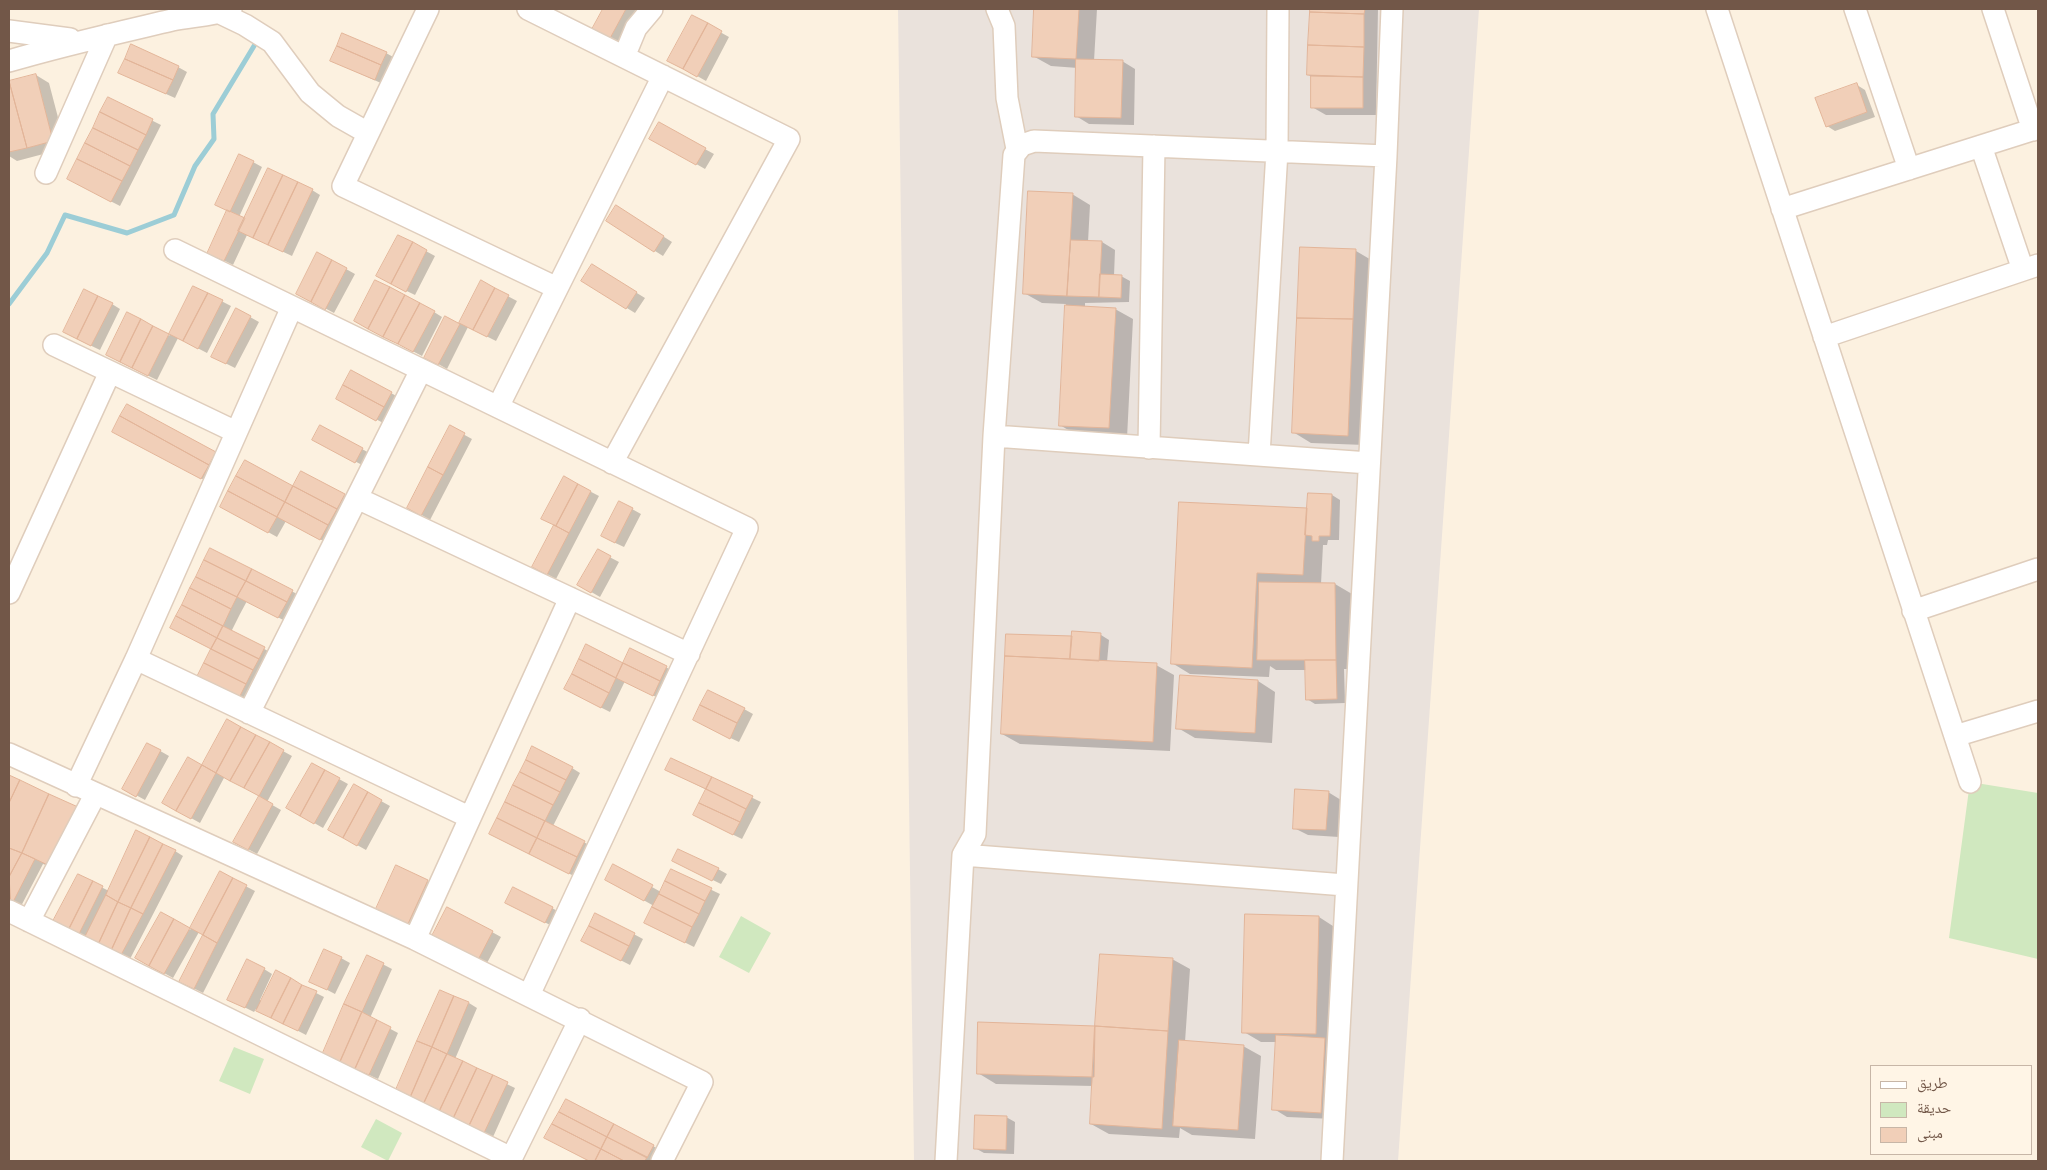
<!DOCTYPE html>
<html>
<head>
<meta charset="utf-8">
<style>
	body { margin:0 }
	#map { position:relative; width:2047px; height:1170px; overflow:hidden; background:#fcf1e0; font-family:Raleway,"Noto Naskh Arabic",sans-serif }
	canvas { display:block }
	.frame { position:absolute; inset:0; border:10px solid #725748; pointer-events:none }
	.legend { position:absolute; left:1870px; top:1065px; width:162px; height:90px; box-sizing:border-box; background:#fff5e6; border:1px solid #c7b6a7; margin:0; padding:6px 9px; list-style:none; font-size:15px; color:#725748 }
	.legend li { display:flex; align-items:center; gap:10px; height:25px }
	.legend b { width:25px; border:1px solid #c7b6a7 }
</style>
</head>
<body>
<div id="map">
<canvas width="2047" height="1170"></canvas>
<div class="frame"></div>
<ul class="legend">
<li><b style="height:6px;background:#fff"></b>طريق</li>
<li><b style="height:14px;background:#d0e8bf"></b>حديقة</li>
<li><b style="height:14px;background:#f1cfb8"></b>مبنى</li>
</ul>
</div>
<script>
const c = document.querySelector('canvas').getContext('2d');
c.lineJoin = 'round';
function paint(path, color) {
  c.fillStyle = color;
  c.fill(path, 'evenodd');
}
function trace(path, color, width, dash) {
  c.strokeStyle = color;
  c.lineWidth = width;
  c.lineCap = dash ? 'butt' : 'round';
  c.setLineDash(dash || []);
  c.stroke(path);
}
const industrial = new Path2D(`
	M 898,9 L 1479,9 L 1398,1161 L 914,1161 Z`);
const green = new Path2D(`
	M 1970,782 L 2038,793 L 2038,959 L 1949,938 Z
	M 741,916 L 771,933 L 749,973 L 719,957 Z
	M 234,1047 L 264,1059 L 250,1094 L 219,1081 Z
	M 376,1119 L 402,1133 L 388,1161 L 361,1147 Z`);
const shadow = new Path2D(`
	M 604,9 L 637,9 L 617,46 L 592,32 Z
	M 1036,9 L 1097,9 L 1094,61 L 1122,61 L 1135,69 L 1134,125 L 1089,124 L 1076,116 L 1078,68 L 1051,66 L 1033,56 Z
	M 1312,9 L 1378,9 L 1376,115 L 1326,115 L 1312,107 L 1313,77 L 1308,75 Z
	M 693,17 L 729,37 L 706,81 L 669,60 Z
	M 386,53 L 395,58 L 383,84 L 332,61 Z
	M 178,67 L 187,72 L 175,98 L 128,77 Z
	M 36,75 L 49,83 L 66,148 L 17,161 L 9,156 L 9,83 Z
	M 1857,85 L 1865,90 L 1875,117 L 1835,131 L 1827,126 Z
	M 109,99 L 161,125 L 120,206 L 77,184 Z
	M 659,124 L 714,154 L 705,169 L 651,138 Z
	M 253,162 L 262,167 L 239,217 L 245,220 L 312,190 L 320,195 L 292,256 L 247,235 L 233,265 L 209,253 Z
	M 1072,194 L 1090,205 L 1088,242 L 1102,242 L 1115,250 L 1114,276 L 1121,276 L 1130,281 L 1129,302 L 1085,303 L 1085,307 L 1115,309 L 1133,319 L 1127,438 L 1078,436 L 1060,425 L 1066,304 L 1042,303 L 1024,293 Z
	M 625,212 L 672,242 L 663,256 L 607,221 Z
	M 398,236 L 435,256 L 415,295 L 386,281 Z
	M 1356,251 L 1373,261 L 1365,445 L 1311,443 L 1293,432 Z
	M 346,269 L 355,274 L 334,313 L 306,298 Z
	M 601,271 L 645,298 L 635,313 L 583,281 Z
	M 481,282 L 517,301 L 496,341 L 468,327 L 447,369 L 426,357 L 459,325 Z
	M 194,287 L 231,306 L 207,353 L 178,338 L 157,380 L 116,360 L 128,314 L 169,336 Z
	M 112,304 L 120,309 L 100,350 L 73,337 Z
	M 434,312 L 442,317 L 422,356 L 364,326 Z
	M 250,317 L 259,322 L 235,368 L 221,361 Z
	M 391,393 L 400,398 L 385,424 L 346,403 Z
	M 450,427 L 472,439 L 430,520 L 408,507 Z
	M 122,436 L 215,453 L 224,458 L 210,483 Z
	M 322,444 L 362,449 L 371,454 L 364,466 Z
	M 564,478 L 599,496 L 556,579 L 534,567 L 556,525 Z
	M 294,488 L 344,495 L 352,499 L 329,544 L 286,521 L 277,537 L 221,506 Z
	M 1332,495 L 1340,500 L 1339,540 L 1328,540 L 1327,545 L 1323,545 L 1321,584 L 1335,584 L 1352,594 L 1353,669 L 1344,669 L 1345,703 L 1315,704 L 1307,699 L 1306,670 L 1276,670 L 1270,666 L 1269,677 L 1190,674 L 1172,663 L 1306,509 Z
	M 632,509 L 641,514 L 624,547 L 611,541 Z
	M 211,550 L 301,596 L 287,622 L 247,601 L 240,614 L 231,632 L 272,653 L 248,701 L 207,681 L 213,649 Z
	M 598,551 L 619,562 L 600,597 L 579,585 Z
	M 1101,635 L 1109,640 L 1107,662 L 1156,665 L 1174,675 L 1170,751 L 1020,744 L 1002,734 L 1073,637 Z
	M 631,649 L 675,672 L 662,700 L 625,681 L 610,712 L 574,694 L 624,665 Z
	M 1258,681 L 1275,692 L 1272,743 L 1195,738 L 1178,728 Z
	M 744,709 L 753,714 L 739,742 L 703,725 Z
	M 228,721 L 292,756 L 267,802 L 281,810 L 257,854 L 235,842 L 260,796 L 225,776 L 200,823 L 164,803 L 202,767 Z
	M 148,744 L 169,756 L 145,800 L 123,788 Z
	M 672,759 L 761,802 L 742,839 L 703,820 L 707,790 L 675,774 Z
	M 312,764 L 348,784 L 323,828 L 288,808 Z
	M 572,768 L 580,773 L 553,826 L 593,847 L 578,878 L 499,839 Z
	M 9,776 L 77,809 L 64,873 L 43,864 L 19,910 L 9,904 Z
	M 354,786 L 390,806 L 366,850 L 330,830 Z
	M 1328,792 L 1341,800 L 1339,837 L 1308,835 L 1294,828 Z
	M 175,851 L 183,856 L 130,959 L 62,929 L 79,876 L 109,891 Z
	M 682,865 L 718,869 L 727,874 L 721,884 Z
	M 614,866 L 661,892 L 672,871 L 720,894 L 694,947 L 654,927 L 654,906 L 606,879 Z
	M 397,867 L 436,886 L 416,929 L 385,915 Z
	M 220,873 L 255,891 L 203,993 L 189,986 L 204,935 L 199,932 L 173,978 L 137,958 L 161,914 L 190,930 Z
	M 515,907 L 552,908 L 561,913 L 554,927 Z
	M 596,914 L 643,939 L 630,965 L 589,944 Z
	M 1319,917 L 1336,928 L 1334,1119 L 1287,1117 L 1274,1109 L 1277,1042 L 1261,1042 L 1244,1032 Z
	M 492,932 L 501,937 L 487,963 L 442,940 Z
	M 367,956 L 392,969 L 370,1018 L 398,1033 L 378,1079 L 333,1059 Z
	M 341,958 L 350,963 L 335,994 L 310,981 Z
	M 1172,959 L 1190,969 L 1185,1042 L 1243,1046 L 1261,1056 L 1255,1139 L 1192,1135 L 1180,1128 L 1179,1138 L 1109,1134 L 1091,1124 L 1094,1086 L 996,1084 L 978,1073 L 1096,1028 Z
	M 264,969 L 272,974 L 260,1000 L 262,1001 L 316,993 L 324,997 L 306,1035 L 256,1009 L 254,1012 L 238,1004 Z
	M 469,1003 L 477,1008 L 455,1059 L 515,1088 L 493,1137 L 405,1096 Z
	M 1006,1117 L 1015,1122 L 1014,1154 L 984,1153 L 975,1148 Z
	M 554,1142 L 653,1146 L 662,1151 L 657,1161 L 590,1161 Z`);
const stream = new Path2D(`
	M 9,304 L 47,253 L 65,215 L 127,233 L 174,215 L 195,166 L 214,139 L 213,114 L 254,46`);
const building = new Path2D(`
	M 603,9 L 626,9 L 608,42 L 590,33 Z
	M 1034,9 L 1079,9 L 1076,59 L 1032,57 Z
	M 1310,9 L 1365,9 L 1364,14 L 1310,12 Z
	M 1310,12 L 1364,14 L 1364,47 L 1308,45 Z
	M 692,15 L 708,23 L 683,69 L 667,61 Z
	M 708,23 L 722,31 L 697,77 L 683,69 Z
	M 342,33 L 387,52 L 381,65 L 337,46 Z
	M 131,44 L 179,66 L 173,80 L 125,59 Z
	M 1308,45 L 1364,47 L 1363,77 L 1307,75 Z
	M 337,46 L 381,65 L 375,80 L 330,61 Z
	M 125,59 L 173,80 L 166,94 L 118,73 Z
	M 1076,59 L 1123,60 L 1121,118 L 1075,117 Z
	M 36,74 L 53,141 L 27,148 L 9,81 Z
	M 1311,76 L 1363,77 L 1363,108 L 1311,108 Z
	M 9,81 L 27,148 L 9,152 Z
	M 1857,83 L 1867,112 L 1826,127 L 1815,98 Z
	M 108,97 L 153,119 L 146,135 L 100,112 Z
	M 100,112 L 146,135 L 138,150 L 93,128 Z
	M 659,122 L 706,148 L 696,165 L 649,139 Z
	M 93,128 L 138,150 L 130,166 L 85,143 Z
	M 85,143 L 130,166 L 122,181 L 77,159 Z
	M 239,154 L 254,161 L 230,212 L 215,205 Z
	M 77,159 L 122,181 L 111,202 L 67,179 Z
	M 268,168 L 283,175 L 253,238 L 238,231 Z
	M 283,175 L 298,182 L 268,245 L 253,238 Z
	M 298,182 L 313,189 L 283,252 L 268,245 Z
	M 1028,191 L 1073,193 L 1067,296 L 1023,294 Z
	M 616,205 L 664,236 L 654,252 L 606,221 Z
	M 227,210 L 245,218 L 224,261 L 207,254 Z
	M 398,235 L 413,242 L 391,284 L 376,276 Z
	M 1071,240 L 1102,241 L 1099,297 L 1067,296 Z
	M 413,242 L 427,250 L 406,292 L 391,284 Z
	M 1300,247 L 1356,249 L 1353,319 L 1297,318 Z
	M 317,252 L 332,260 L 311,302 L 296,294 Z
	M 332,260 L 347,268 L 325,310 L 311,302 Z
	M 592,264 L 637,292 L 626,309 L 581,281 Z
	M 1100,274 L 1122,275 L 1121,298 L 1099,297 Z
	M 375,280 L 390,287 L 368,329 L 354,321 Z
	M 481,280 L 495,288 L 473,330 L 459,323 Z
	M 193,286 L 208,293 L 183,341 L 169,334 Z
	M 390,287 L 405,295 L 383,337 L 368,329 Z
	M 495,288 L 509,295 L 487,337 L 473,330 Z
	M 84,289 L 98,296 L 77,339 L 63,332 Z
	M 208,293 L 223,300 L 198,349 L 183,341 Z
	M 405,295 L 420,303 L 398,344 L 383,337 Z
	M 98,296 L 113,303 L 91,346 L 77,339 Z
	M 420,303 L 435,311 L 413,352 L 398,344 Z
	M 1065,305 L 1116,308 L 1109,428 L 1059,426 Z
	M 236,308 L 251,316 L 226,364 L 211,357 Z
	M 127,312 L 141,319 L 120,362 L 106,355 Z
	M 445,316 L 460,324 L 438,365 L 424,358 Z
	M 1297,318 L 1353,319 L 1348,436 L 1292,433 Z
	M 141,319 L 153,326 L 132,368 L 120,362 Z
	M 153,326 L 169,334 L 148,376 L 132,368 Z
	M 351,370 L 392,392 L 384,407 L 343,385 Z
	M 343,385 L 384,407 L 376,421 L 336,399 Z
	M 127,404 L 216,452 L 209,465 L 120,416 Z
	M 120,416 L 209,465 L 201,479 L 112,432 Z
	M 320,425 L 363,448 L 355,463 L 312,440 Z
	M 450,425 L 465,433 L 443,475 L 428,467 Z
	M 245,460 L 293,486 L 285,502 L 236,476 Z
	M 428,467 L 443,475 L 421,516 L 407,508 Z
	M 301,471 L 345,494 L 337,509 L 293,486 Z
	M 236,476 L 285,502 L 277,517 L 228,491 Z
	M 564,476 L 578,484 L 556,526 L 541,519 Z
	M 578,484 L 591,491 L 569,533 L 556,526 Z
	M 293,486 L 337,509 L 328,525 L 285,502 Z
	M 228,491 L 277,517 L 268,533 L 220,507 Z
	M 1308,493 L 1332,494 L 1330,536 L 1319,536 L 1319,541 L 1312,541 L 1312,536 L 1305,535 Z
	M 619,501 L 633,508 L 615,543 L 601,536 Z
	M 285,502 L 328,525 L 320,540 L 277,517 Z
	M 1179,502 L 1307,508 L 1303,575 L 1257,573 L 1252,668 L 1171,664 Z
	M 554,525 L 569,533 L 547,575 L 532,567 Z
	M 210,548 L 252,569 L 246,581 L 204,560 Z
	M 598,549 L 611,556 L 591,593 L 577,585 Z
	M 204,560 L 246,581 L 237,597 L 196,577 Z
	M 252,569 L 293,590 L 287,602 L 246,581 Z
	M 196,577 L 237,597 L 231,609 L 190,588 Z
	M 246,581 L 287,602 L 278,618 L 237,597 Z
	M 1259,582 L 1335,583 L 1336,660 L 1257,660 Z
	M 190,588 L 231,609 L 223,626 L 182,605 Z
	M 182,605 L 223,626 L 217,638 L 176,616 Z
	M 176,616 L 217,638 L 211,649 L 170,628 Z
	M 223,626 L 265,647 L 259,659 L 217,638 Z
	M 1072,631 L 1101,633 L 1099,661 L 1070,659 Z
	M 1006,634 L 1072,636 L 1070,659 L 1005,656 Z
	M 217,638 L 259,659 L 253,670 L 211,649 Z
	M 586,644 L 623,663 L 616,678 L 579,659 Z
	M 630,648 L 667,666 L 660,681 L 623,663 Z
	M 211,649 L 253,670 L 246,684 L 204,663 Z
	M 1005,656 L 1157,663 L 1153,742 L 1001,734 Z
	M 579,659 L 616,678 L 609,693 L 572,674 Z
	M 1305,660 L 1336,660 L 1337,699 L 1306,700 Z
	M 204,663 L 246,684 L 239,698 L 197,677 Z
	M 623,663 L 660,681 L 653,696 L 616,678 Z
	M 572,674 L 609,693 L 601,708 L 564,689 Z
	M 1180,675 L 1258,680 L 1255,733 L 1176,729 Z
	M 708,690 L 745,708 L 737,723 L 700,705 Z
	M 700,705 L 737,723 L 730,739 L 693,720 Z
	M 227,719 L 241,727 L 216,773 L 202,765 Z
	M 241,727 L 256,735 L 230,781 L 216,773 Z
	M 256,735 L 270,742 L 244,788 L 230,781 Z
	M 270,742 L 284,750 L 259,796 L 244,788 Z
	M 147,743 L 161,750 L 136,797 L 122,789 Z
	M 532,746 L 573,767 L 566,780 L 526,760 Z
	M 188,757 L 202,765 L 176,811 L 162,803 Z
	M 671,758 L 712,777 L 706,789 L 665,770 Z
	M 526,760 L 566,780 L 560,792 L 520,772 Z
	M 312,763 L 325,770 L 300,816 L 286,808 Z
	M 202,765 L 216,773 L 191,819 L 176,811 Z
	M 325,770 L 340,778 L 314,824 L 300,816 Z
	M 520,772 L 560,792 L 553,805 L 513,785 Z
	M 9,775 L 20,780 L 9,803 Z
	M 712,777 L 753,796 L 746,809 L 706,789 Z
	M 20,780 L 49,794 L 22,853 L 9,848 L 9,803 Z
	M 354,784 L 368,792 L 343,838 L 328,830 Z
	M 513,785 L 553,805 L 545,821 L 505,802 Z
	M 706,789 L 746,809 L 740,822 L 699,803 Z
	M 1295,789 L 1329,791 L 1326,830 L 1293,829 Z
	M 368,792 L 382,800 L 357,846 L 343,838 Z
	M 49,794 L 78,807 L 50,866 L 22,853 Z
	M 259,796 L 273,804 L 248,850 L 233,842 Z
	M 505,802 L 545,821 L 537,838 L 497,818 Z
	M 699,803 L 740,822 L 733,835 L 693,815 Z
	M 497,818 L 537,838 L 529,854 L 489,834 Z
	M 545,821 L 585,841 L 577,857 L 537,838 Z
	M 136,830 L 150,837 L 118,902 L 106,895 Z
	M 150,837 L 163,844 L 131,908 L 118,902 Z
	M 537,838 L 577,857 L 569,874 L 529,854 Z
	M 163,844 L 176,850 L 143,914 L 131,908 Z
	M 9,848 L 22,853 L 9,877 Z
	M 678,849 L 719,868 L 712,881 L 672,861 Z
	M 22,853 L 35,859 L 11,906 L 9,877 Z
	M 613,864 L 653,885 L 644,901 L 605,880 Z
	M 396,865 L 428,880 L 407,926 L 375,911 Z
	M 671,869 L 712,888 L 705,901 L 665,881 Z
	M 220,871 L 233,878 L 203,935 L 190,928 Z
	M 78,874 L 93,881 L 67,933 L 51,925 Z
	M 233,878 L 247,885 L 217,943 L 203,935 Z
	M 93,881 L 103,886 L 77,938 L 67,933 Z
	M 665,881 L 705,901 L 699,914 L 659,894 Z
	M 513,887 L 553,907 L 545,923 L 505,903 Z
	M 659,894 L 699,914 L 692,927 L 652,907 Z
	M 106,895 L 118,902 L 98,945 L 84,939 Z
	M 118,902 L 131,908 L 111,951 L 98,945 Z
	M 447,907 L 493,931 L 478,960 L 432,936 Z
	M 652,907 L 692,927 L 685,943 L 644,923 Z
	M 131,908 L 143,914 L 121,955 L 111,951 Z
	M 161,912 L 174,919 L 149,966 L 135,958 Z
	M 595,913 L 635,933 L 629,946 L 589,926 Z
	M 1245,914 L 1319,916 L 1316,1034 L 1242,1033 Z
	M 174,919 L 190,928 L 164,974 L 149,966 Z
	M 589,926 L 629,946 L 621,961 L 581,941 Z
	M 203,935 L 217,943 L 194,989 L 179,982 Z
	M 324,949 L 342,957 L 327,990 L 309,982 Z
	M 1100,954 L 1173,958 L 1168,1031 L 1095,1026 Z
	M 367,955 L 384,963 L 362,1012 L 344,1004 Z
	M 247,959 L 265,968 L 245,1008 L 227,1000 Z
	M 276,970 L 291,978 L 271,1018 L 256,1011 Z
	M 291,978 L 302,985 L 283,1024 L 271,1018 Z
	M 302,985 L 317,991 L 298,1031 L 283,1024 Z
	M 440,990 L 454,996 L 432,1047 L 417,1041 Z
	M 454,996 L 469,1002 L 447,1054 L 432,1047 Z
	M 344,1004 L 362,1012 L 340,1062 L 322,1055 Z
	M 362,1012 L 377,1020 L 355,1069 L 340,1062 Z
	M 377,1020 L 391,1027 L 369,1075 L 355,1069 Z
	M 978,1022 L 1095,1026 L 1094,1077 L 977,1074 Z
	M 1095,1026 L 1168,1031 L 1162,1129 L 1090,1124 Z
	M 1276,1035 L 1325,1038 L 1321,1113 L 1272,1110 Z
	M 1179,1040 L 1244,1045 L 1238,1130 L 1173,1126 Z
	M 417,1041 L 432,1047 L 410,1098 L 395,1092 Z
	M 432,1047 L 447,1054 L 423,1105 L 410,1098 Z
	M 447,1054 L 463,1061 L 439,1112 L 423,1105 Z
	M 463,1061 L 477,1068 L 453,1119 L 439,1112 Z
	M 477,1068 L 493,1075 L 469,1126 L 453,1119 Z
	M 493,1075 L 508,1082 L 484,1133 L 469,1126 Z
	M 566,1099 L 614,1124 L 607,1137 L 559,1112 Z
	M 559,1112 L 607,1137 L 601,1149 L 552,1124 Z
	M 975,1115 L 1007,1116 L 1006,1150 L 974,1149 Z
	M 552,1124 L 601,1149 L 595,1161 L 589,1161 L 544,1138 Z
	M 614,1124 L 654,1145 L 647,1158 L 607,1137 Z
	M 607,1137 L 647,1157 L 645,1161 L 624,1161 L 601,1149 Z
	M 601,1149 L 624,1161 L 595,1161 Z`);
const minor = new Path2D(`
	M 428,9 L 343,186 L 557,288
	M 528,9 L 789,139 L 612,463
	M 997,9 L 1004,26 L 1007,98 L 1017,149
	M 1717,9 L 1970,782
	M 1855,9 L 1909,169
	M 1993,9 L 2033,130
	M 220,13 L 245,25 L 272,42 L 310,93 L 338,116 L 368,133
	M 9,31 L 70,39
	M 624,57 L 636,28 L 652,9
	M 9,61 C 63,45 117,33 172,20 C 191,16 212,16 231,9
	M 1981,146 L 2023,270
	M 46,173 L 107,35
	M 1782,209 L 2038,128
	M 175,250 L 747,528 L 529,995
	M 1824,337 L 2038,265
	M 54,345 L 236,432
	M 498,407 L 663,76
	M 994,436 L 1369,463
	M 1149,448 L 1154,146
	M 1259,455 L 1277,151 L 1278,9
	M 357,498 L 689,654
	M 9,593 L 110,372
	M 1913,611 L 2038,569
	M 136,659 L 469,817
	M 249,713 L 421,370
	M 1955,736 L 2038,711
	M 9,754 L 415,939 L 702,1082 L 662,1161
	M 76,786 L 136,659 L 292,307
	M 963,855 L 1345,885
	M 9,911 L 511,1158
	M 29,921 L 95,795
	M 415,939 L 570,598
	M 510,1161 L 580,1019
	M 946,1161 L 963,855 L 975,834 L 994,436 L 1014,155 L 1022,145 L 1034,141 L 1386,156
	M 1332,1161 L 1386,156 L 1392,9`);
paint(industrial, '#eae2dc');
paint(green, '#d0e8bf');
paint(shadow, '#0003');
trace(stream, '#9ccdd6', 5);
paint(building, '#f1cfb8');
trace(building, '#e3b599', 1);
trace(minor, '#dfcdbc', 24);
trace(minor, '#fff', 21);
</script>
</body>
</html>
